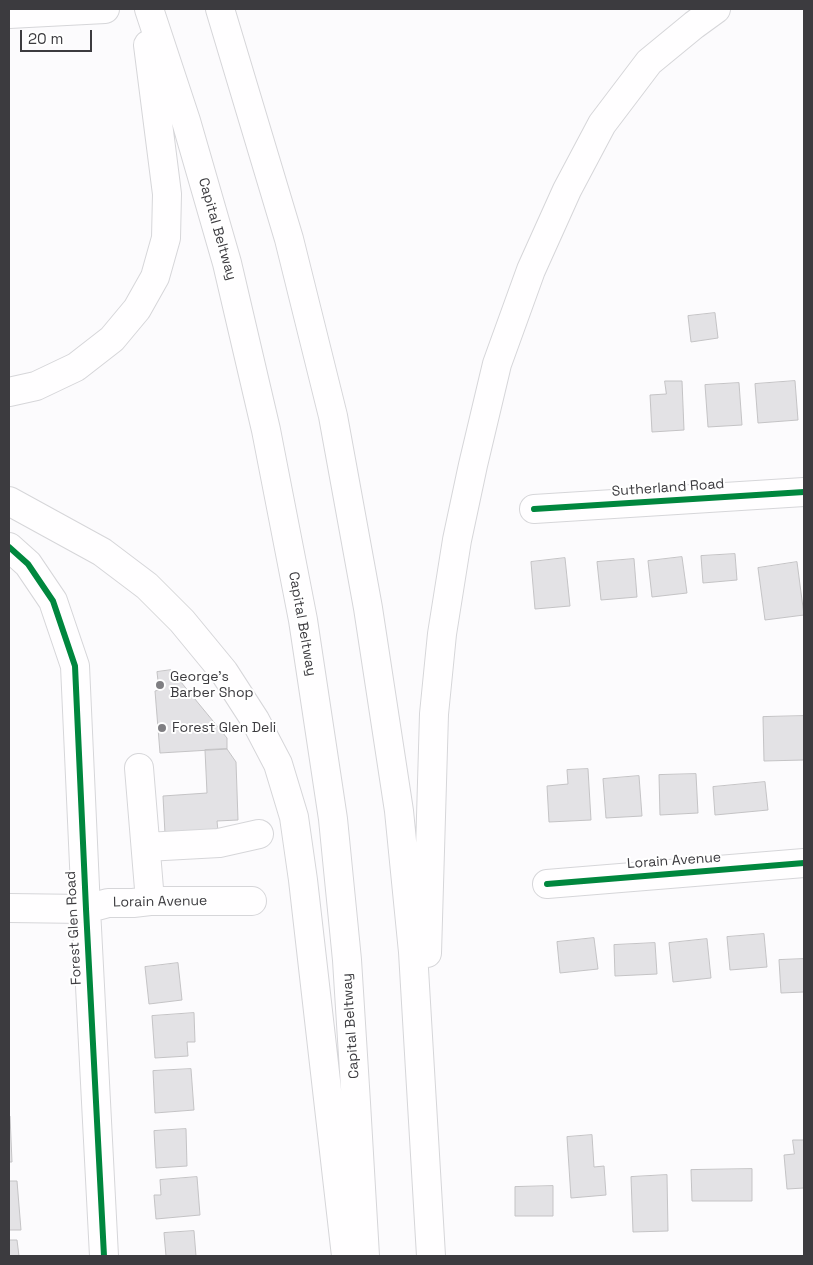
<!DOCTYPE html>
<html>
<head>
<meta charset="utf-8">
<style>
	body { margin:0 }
	#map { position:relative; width:813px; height:1265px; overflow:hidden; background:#fcfbfd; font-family:"Space Grotesk",sans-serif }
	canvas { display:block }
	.frame { position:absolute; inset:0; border:10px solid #3c3b3f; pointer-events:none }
	.scale { position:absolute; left:20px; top:30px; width:72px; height:22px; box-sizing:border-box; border:2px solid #3c3b3f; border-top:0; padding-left:6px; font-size:15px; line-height:18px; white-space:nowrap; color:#3c3b3f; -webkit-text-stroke:4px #fff; paint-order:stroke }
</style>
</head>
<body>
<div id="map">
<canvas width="813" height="1265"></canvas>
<div class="frame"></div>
<div class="scale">20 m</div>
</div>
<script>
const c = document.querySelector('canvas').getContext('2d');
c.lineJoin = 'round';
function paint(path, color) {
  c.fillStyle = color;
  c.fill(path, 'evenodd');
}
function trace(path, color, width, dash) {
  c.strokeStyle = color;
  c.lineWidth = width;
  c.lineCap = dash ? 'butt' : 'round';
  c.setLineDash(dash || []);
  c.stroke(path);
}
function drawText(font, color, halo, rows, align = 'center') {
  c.font = font + ' "Space Grotesk",sans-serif';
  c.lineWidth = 4;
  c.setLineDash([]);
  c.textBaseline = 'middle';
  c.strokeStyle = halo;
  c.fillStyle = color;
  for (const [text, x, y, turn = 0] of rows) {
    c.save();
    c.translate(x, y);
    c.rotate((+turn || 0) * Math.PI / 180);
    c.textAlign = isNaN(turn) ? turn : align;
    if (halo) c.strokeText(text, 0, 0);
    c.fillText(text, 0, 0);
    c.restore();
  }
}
const building = new Path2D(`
	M 715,313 L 718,338 L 691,342 L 688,316 Z
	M 665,381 L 682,381 L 684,430 L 652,432 L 650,395 L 666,394 Z
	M 795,381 L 798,420 L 758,423 L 755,384 Z
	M 739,383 L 742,425 L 708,427 L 705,385 Z
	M 735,554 L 737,580 L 703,583 L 701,556 Z
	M 682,557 L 687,593 L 652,597 L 648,561 Z
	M 565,558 L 570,606 L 535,609 L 531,562 Z
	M 634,559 L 637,597 L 601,600 L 597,562 Z
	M 797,562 L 804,615 L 765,620 L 758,568 Z
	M 171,670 L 227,738 L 227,749 L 160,753 L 155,691 L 159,690 L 157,672 Z
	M 804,716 L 804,760 L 764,761 L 763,717 Z
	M 227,749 L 236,762 L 238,820 L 217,821 L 218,831 L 165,834 L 163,796 L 207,793 L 205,750 Z
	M 588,769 L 591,820 L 549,822 L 547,786 L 568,784 L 567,770 Z
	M 696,774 L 698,813 L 660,815 L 659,775 Z
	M 639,776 L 642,816 L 606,818 L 603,779 Z
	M 765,782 L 768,810 L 715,815 L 713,787 Z
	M 764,934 L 767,967 L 730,970 L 727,937 Z
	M 594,938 L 598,969 L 560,973 L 557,942 Z
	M 707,939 L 711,978 L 673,982 L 669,943 Z
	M 655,943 L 657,974 L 615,976 L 614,945 Z
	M 804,959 L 804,992 L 781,993 L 779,960 Z
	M 178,963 L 182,1000 L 149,1004 L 145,967 Z
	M 194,1013 L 195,1042 L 187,1042 L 188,1056 L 155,1058 L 152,1016 Z
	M 191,1069 L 194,1110 L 155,1113 L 153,1071 Z
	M 9,1116 L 10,1116 L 12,1162 L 9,1162 Z
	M 186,1129 L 187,1166 L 156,1168 L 154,1131 Z
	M 592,1135 L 594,1167 L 604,1166 L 606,1195 L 571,1198 L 567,1137 Z
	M 793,1140 L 804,1140 L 804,1188 L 787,1189 L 784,1155 L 794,1154 Z
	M 752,1169 L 752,1201 L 692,1201 L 691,1170 Z
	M 667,1175 L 668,1231 L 633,1232 L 631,1177 Z
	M 197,1177 L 200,1215 L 156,1219 L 154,1195 L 161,1195 L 160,1180 Z
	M 9,1181 L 17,1181 L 21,1230 L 9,1230 Z
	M 553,1186 L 553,1216 L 515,1216 L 515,1187 Z
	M 194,1231 L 196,1256 L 166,1256 L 164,1233 Z
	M 9,1240 L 17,1240 L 19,1256 L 9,1256 Z`);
const minor = new Path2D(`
	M 534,509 L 804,492
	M 9,547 L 28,564 L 53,601 L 75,666 L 86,909 L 104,1256
	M 139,768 L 150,901
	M 146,847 L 219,843 L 259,834
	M 547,884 L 804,863
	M 9,908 L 86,909 L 108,903 L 133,903 L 150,901 L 252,901`);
const highway = new Path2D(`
	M 149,9 L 186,121 L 227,263 L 266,430 L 303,620 L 333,819 L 347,960 L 356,1103 L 365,1256
	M 220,9 L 289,239 L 333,416 L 368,608 L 399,811 L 413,952 L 431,1256
	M 9,14 L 105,9
	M 9,392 L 36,386 L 76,367 L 112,339 L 137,309 L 155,277 L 166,238 L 167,194 L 148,45
	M 9,501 L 102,552 L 147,586 L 182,621 L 224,672 L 255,720 L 278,764 L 294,817 L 303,880 L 346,1256
	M 427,953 L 434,714 L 442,634 L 457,540 L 473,465 L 497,364 L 531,270 L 567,190 L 602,124 L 649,62 L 694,25 L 716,9`);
const cycleway = new Path2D(`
	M 534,509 L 804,492
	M 9,547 L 28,564 L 53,601 L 75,666 L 86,909 L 104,1256
	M 547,884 L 804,863`);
const markers = [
	[160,685,5,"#7f7e82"],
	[162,728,5,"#7f7e82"]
];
const streetNames = [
	["Capital Beltway",217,229,74],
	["Sutherland Road",668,488,-4],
	["Capital Beltway",302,624,80],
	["Lorain Avenue",674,861,-4],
	["Lorain Avenue",160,902,-1],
	["Forest Glen Road",74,928,-93],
	["Capital Beltway",351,1026,-94]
];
const poiNames = [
	["George's",170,677],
	["Barber Shop",170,693],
	["Forest Glen Deli",172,728]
];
paint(building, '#e3e2e5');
trace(building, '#c4c3c5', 1);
trace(minor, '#d6d6d9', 30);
trace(highway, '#d6d6d9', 30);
trace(minor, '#fffeff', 28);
trace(highway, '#fffeff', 28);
trace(cycleway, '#00873e', 6);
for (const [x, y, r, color] of markers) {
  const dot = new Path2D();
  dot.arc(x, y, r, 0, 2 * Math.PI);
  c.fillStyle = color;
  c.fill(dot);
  trace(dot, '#fff', 2);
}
drawText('14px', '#3c3b3f', '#fff', streetNames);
drawText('14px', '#3c3b3f', '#fff', poiNames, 'left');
</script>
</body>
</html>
